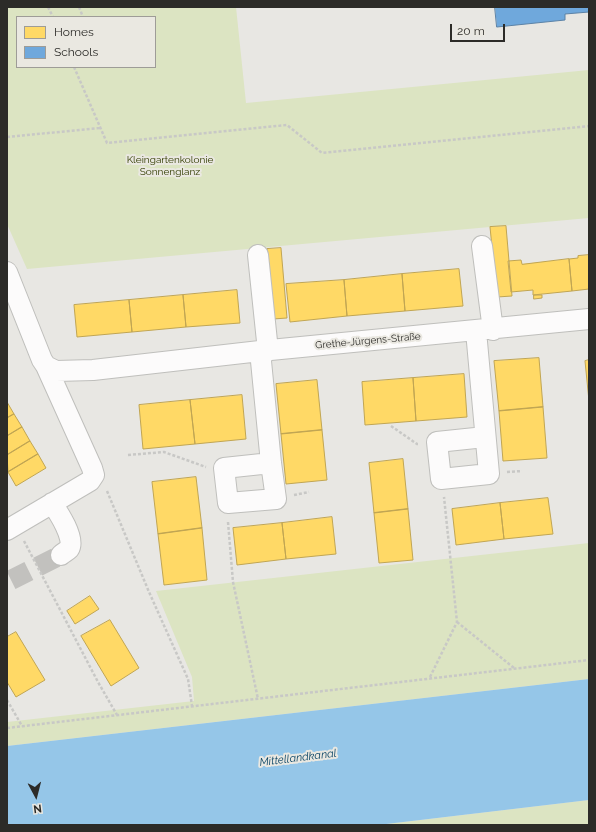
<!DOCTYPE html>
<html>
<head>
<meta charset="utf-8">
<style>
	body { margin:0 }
	#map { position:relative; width:596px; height:832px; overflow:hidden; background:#e8e7e3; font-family:Raleway,sans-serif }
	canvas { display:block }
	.frame { position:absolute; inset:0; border:8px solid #2c2b28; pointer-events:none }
	.legend { position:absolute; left:16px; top:16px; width:140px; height:52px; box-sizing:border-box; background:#eae8e1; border:1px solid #9e9c97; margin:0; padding:5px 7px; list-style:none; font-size:12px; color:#2c2b28 }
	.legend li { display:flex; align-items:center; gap:8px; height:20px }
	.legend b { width:20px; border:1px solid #9e9c97 }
	.north { position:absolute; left:16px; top:776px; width:40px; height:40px; -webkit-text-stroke:3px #eae8e1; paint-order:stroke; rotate:173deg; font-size:11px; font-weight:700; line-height:16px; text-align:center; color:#2c2b28 }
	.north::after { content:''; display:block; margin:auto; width:14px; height:18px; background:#2c2b28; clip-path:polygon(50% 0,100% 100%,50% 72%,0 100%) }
	.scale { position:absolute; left:450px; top:24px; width:55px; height:18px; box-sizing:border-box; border:2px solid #2c2b28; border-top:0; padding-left:5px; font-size:12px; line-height:14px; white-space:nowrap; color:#2c2b28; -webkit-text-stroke:3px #eae8e1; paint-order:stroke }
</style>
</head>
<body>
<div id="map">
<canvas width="596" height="832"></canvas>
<div class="frame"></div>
<ul class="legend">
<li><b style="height:11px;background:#ffd966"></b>Homes</li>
<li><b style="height:11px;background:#6fa8dc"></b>Schools</li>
</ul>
<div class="north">N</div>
<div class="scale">20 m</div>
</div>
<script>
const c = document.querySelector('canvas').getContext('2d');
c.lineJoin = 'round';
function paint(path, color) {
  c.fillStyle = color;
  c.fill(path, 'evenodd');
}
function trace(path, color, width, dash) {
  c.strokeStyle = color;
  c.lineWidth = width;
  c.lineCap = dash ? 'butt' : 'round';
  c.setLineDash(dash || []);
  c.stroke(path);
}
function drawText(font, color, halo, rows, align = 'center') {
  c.font = font + ' Raleway,sans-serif';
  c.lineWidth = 4;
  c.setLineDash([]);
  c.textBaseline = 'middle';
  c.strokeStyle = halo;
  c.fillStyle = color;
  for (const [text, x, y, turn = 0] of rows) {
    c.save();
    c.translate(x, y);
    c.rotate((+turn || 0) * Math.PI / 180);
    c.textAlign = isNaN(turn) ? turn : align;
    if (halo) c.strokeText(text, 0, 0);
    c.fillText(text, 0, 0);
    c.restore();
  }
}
const green = new Path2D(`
	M 7,7 L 236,7 L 246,103 L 589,70 L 589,218 L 27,269 L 7,224 ZM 17,17 L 155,17 L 155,67 L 17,67 Z
	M 589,543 L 589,679 L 7,746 L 7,722 L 194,701 L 192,677 L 156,591 Z
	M 589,800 L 589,825 L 378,825 Z`);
const water = new Path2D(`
	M 589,679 L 589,800 L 378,825 L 7,825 L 7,746 Z`);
const homes = new Path2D(`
	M 506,226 L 512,296 L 497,297 L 490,227 Z
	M 281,248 L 287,318 L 273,319 L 267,249 Z
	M 589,255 L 589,289 L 572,291 L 569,259 L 578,258 L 578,256 Z
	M 569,259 L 572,291 L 533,295 L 533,290 L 511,292 L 508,261 L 521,260 L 522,264 Z
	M 459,269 L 463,306 L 405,311 L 402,274 Z
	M 402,274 L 405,311 L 347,316 L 344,280 Z
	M 344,280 L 347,316 L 290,322 L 286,284 Z
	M 237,290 L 240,323 L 186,327 L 183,295 Z
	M 183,295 L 186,327 L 132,332 L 129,300 Z
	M 534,295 L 542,295 L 542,298 L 534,299 Z
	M 129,300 L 132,332 L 77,337 L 74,305 Z
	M 539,358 L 543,407 L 499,411 L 494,361 Z
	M 589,360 L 589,401 L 585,361 Z
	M 464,374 L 467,417 L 416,421 L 413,378 Z
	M 413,378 L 416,421 L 365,425 L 362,382 Z
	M 317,380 L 322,430 L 281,434 L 276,384 Z
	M 242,395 L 246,439 L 195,444 L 190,400 Z
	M 190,400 L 195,444 L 143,449 L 139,405 Z
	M 7,402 L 14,414 L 7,418 Z
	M 543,407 L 547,458 L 503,461 L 499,411 Z
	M 14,414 L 22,427 L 7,436 L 7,418 Z
	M 22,427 L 30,441 L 7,455 L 7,436 Z
	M 322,430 L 327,480 L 286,484 L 281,434 Z
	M 30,441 L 38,454 L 8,472 L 7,455 Z
	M 38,454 L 46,468 L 16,486 L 8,472 Z
	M 403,459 L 408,509 L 374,513 L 369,463 Z
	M 196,477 L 202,528 L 158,534 L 152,482 Z
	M 548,498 L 553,534 L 504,539 L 500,503 Z
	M 500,503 L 504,539 L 456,545 L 452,509 Z
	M 408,509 L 413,560 L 379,563 L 374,513 Z
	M 332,517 L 336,554 L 286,559 L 282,523 Z
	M 282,523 L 286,559 L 237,565 L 233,528 Z
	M 202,528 L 207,580 L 164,585 L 158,534 Z
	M 90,596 L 99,609 L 75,624 L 67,611 Z
	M 110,620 L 139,668 L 111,686 L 81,636 Z
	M 16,632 L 45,680 L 16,697 L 7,682 L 7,637 Z`);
const schools = new Path2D(`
	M 495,7 L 589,7 L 589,12 L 565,14 L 565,20 L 497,27 Z`);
const minorTunnel = new Path2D(`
	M 11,580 L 61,555`);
const path = new Path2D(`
	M 48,7 L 53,17
	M 79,7 L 83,17
	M 74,67 L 107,143 L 287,125 L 322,153 L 589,126
	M 7,137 L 100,128
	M 391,426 L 417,444 L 418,444
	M 128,455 L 164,452 L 206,467
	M 507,472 L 522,471
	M 107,491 L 149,592 L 188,679 L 192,706
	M 294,495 L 309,492
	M 228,522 L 233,582 L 258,699
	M 24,541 L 98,682 L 117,715
	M 457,622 L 514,668
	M 430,677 L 457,622 L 444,497
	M 7,700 L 22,726
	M 7,728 L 589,660`);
const minor = new Path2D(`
	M 482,246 L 493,330
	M 258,255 L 268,351
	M 7,272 L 42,360 L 46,366 L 56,371 L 93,370 L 260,351 L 589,319
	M 476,331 L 489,474 L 441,479 L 437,442 L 485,437
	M 260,351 L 271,463 L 276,499 L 228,503 L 224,468 L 271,463
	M 52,503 C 58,512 76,539 69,549 C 67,551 63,553 61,555
	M 7,530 L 90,481 L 94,475 L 92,468 L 46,366`);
const parkNames = [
	["Kleingartenkolonie",170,160],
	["Sonnenglanz",170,172]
];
const streetNames = [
	["Grethe-Jürgens-Straße",368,341,-5]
];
const waterNames = [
	["Mittellandkanal",298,758,-7]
];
paint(green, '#dce4c2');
paint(water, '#95c6e8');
paint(homes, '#ffd966');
trace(homes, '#c0a553', 1);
paint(schools, '#6fa8dc');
trace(schools, '#5b82a6', 1);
trace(minorTunnel, '#c2c1be', 20, [20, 10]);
trace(minor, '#bfbfbc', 22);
trace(path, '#c8c8c6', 2.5, [3, 2]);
trace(minor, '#fcfbfb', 20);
drawText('10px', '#323c00', '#eae8e1', parkNames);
drawText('10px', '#2c2b28', '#eae8e1', streetNames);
drawText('italic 11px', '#064162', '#eae8e1', waterNames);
</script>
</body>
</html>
